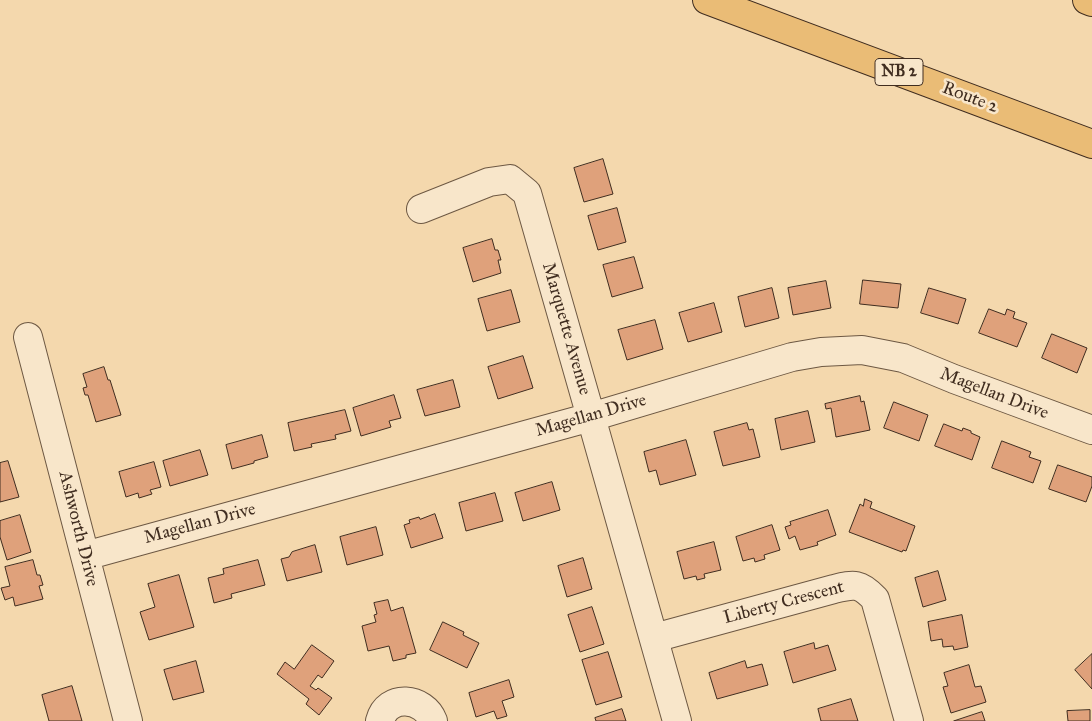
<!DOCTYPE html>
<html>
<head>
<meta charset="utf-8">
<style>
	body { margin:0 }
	canvas { display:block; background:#f4d8ad }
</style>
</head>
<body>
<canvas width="1092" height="721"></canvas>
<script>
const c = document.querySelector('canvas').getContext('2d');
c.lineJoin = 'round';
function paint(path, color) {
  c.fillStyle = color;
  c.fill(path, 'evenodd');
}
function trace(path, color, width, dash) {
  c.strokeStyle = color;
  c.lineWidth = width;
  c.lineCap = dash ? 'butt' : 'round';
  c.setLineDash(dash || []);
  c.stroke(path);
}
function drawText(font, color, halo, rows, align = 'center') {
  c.font = font + ' "IM FELL Great Primer",serif';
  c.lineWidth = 5;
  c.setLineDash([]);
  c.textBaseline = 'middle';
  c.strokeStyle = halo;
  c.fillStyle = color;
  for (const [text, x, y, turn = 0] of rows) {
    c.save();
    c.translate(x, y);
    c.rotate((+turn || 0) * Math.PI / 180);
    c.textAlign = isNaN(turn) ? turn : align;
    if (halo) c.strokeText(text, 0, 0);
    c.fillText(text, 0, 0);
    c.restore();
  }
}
const building = new Path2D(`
	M 603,159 L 613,194 L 584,202 L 574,168 Z
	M 617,208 L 626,242 L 598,250 L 588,216 Z
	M 492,239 L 495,250 L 498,250 L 501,260 L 498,260 L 501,273 L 473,282 L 463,248 Z
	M 634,257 L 643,288 L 612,297 L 603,265 Z
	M 863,280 L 901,284 L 898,308 L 860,304 Z
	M 826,281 L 831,308 L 793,315 L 788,288 Z
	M 772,288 L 779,318 L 745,327 L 738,297 Z
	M 929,288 L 966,299 L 958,324 L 921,313 Z
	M 511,290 L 520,322 L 487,331 L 478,299 Z
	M 714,303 L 722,332 L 688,342 L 679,313 Z
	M 989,309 L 1005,315 L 1007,309 L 1015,312 L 1013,318 L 1027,323 L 1017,347 L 979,333 Z
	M 655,320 L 663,349 L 627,360 L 618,330 Z
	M 1052,334 L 1087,348 L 1077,373 L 1042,358 Z
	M 523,356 L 533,388 L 498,399 L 488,367 Z
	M 104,367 L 108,380 L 110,380 L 121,415 L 96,422 L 88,395 L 85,395 L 83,388 L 87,387 L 83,374 Z
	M 453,380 L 460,407 L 425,416 L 417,390 Z
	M 394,395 L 401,418 L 389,421 L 391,427 L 361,436 L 353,408 Z
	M 860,396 L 861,402 L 864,401 L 870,430 L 836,437 L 831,408 L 826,409 L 825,404 Z
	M 894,402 L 928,415 L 919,441 L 884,428 Z
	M 345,410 L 351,431 L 335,435 L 336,439 L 311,444 L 312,447 L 294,451 L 288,423 Z
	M 808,411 L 815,442 L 781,450 L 775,419 Z
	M 747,423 L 749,430 L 753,429 L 760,457 L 723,466 L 714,432 Z
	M 944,424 L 962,431 L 963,428 L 971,431 L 971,433 L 980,437 L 972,460 L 935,446 Z
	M 262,435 L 268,457 L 254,461 L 254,463 L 232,469 L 226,445 Z
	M 686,440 L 696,475 L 660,485 L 656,470 L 649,472 L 644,452 Z
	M 1002,441 L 1031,452 L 1029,457 L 1041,461 L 1033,483 L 992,468 Z
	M 200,450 L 208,475 L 170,486 L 163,461 Z
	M 8,461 L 19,497 L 0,502 L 0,463 Z
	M 154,462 L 161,487 L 150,490 L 152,494 L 139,498 L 138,493 L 126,497 L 119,472 Z
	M 1058,465 L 1092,477 L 1092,486 L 1086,502 L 1049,489 Z
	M 552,482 L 560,510 L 523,521 L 515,493 Z
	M 495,493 L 503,521 L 466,531 L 459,503 Z
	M 865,499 L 872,502 L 870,508 L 915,526 L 906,551 L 903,550 L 902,552 L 849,532 L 860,504 L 863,506 Z
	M 828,510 L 836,535 L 817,542 L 818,545 L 800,550 L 795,536 L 789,539 L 785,527 L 791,525 L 790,522 Z
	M 435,514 L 443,538 L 411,548 L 404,525 L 410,523 L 409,520 L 419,517 L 420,519 Z
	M 20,515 L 31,552 L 7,560 L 0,537 L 0,521 Z
	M 772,525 L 780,550 L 764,555 L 765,559 L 755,562 L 754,558 L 743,561 L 736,537 Z
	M 376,527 L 383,555 L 347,565 L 340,537 Z
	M 714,542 L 721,570 L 704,574 L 705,578 L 697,580 L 696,576 L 684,579 L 677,552 Z
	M 315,545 L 322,572 L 287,581 L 281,559 L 289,557 L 292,552 Z
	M 583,558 L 592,589 L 567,597 L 558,566 Z
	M 33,560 L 37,575 L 40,575 L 43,585 L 39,586 L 43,599 L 15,606 L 13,597 L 5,600 L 1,588 L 10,586 L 5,567 Z
	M 258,560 L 265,585 L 231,594 L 232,598 L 214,603 L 208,578 L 224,574 L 223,569 Z
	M 938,571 L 946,600 L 923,607 L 915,578 Z
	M 179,575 L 194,627 L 149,640 L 140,612 L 155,607 L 148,584 Z
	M 388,600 L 391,611 L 403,607 L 416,653 L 406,655 L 406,658 L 393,661 L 389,646 L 368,651 L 362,626 L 376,622 L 374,615 L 377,614 L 374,603 Z
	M 592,607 L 604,644 L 580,652 L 568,615 Z
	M 962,615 L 968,647 L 954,650 L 953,646 L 943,647 L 942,639 L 931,641 L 928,622 Z
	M 443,622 L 464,632 L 463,635 L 479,643 L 467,668 L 430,650 Z
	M 814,643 L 815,649 L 828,645 L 836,670 L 793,683 L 784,652 Z
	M 312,645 L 334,661 L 322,678 L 318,675 L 310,686 L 316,690 L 318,688 L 332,698 L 319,715 L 306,704 L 309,699 L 277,674 L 285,662 L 294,669 Z
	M 608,652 L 622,697 L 596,705 L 582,660 Z
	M 1092,654 L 1092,689 L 1075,670 Z
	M 196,661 L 204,692 L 173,700 L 164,670 Z
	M 745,661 L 747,668 L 762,664 L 768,685 L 717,699 L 709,673 Z
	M 969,665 L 975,687 L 981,686 L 986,702 L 951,713 L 943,687 L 948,686 L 944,673 Z
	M 509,680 L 514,697 L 502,701 L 507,716 L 497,719 L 494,711 L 476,717 L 469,693 Z
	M 72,686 L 82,721 L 49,721 L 42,695 Z
	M 851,699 L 858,721 L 821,721 L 818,709 Z
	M 622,709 L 626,721 L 596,721 L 595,718 Z
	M 1090,710 L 1090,721 L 1068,721 L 1067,711 Z
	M 982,712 L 985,721 L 954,721 Z`);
const minor = new Path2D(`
	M 421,209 L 489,182 L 510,179 L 527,193 L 591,417 L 677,721
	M 28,337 L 128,721
	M 85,556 L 591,417 L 792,357 L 821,352 L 862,350 L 903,358 L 954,379 L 1092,430
	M 654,638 L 834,589 C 855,584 860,583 875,599 L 909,721
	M 380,721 C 387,693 424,697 433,721`);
const highway = new Path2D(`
	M 707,0 L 1092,144
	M 1087,0 L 1092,2`);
const shields = [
	[899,72,48]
];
const shieldNames = [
	["NB 2",899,72]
];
const streetNames = [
	["Route 2",970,98,21],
	["Marquette Avenue",566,329,74],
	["Magellan Drive",994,394,21],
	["Magellan Drive",591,416,-16],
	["Magellan Drive",200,524,-15],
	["Ashworth Drive",78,529,76],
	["Liberty Crescent",784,603,-15]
];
paint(building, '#dfa17b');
trace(building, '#402d20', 1);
trace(minor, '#6d5843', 30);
trace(highway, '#402d20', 30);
trace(minor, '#f8e6ca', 28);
trace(highway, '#eabc76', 28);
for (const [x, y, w] of shields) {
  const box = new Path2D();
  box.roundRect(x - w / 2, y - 13.5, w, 27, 4);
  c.fillStyle = '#f8e6ca';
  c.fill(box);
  trace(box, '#402d20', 1);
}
drawText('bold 16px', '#402d20', null, shieldNames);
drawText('18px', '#402d20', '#f8e6ca', streetNames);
</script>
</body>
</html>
